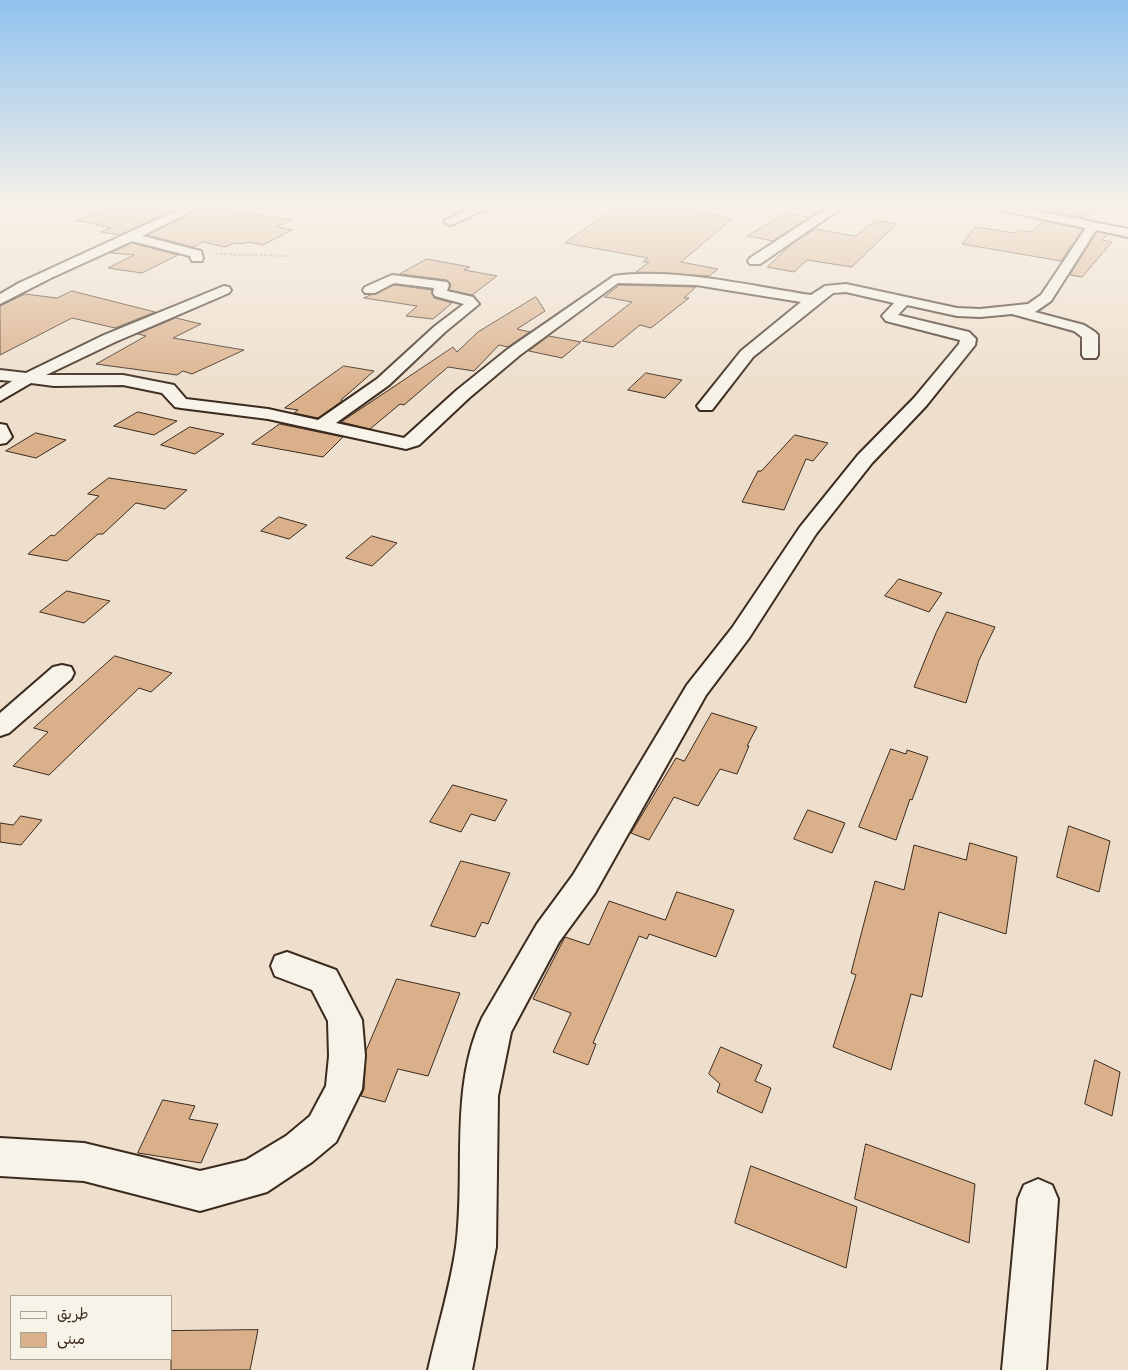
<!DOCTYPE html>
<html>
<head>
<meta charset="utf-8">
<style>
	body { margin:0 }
	#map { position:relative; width:1128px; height:1370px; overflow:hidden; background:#eedfcc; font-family:Delius,"Playpen Sans Arabic",sans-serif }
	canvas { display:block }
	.legend { position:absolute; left:10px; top:1295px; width:162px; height:65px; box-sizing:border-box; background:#f7f3e8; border:1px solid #aca397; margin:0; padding:6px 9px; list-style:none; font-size:15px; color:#3b2a1e }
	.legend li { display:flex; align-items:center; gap:10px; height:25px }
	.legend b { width:25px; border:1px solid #aca397 }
</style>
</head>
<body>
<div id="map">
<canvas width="1128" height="1370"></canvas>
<ul class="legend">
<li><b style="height:6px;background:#f7f3e8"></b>طريق</li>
<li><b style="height:14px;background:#dab08b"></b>مبنى</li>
</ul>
</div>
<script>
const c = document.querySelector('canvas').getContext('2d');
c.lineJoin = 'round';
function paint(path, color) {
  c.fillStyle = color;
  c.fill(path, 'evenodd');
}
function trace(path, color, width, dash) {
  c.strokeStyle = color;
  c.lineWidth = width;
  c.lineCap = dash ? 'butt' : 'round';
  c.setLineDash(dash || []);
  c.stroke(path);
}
const building = new Path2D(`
	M 116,204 L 186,204 L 120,235 L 101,232 L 111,228 L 95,225 L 99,224 L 77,221 Z
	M 621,204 L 697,204 L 690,211 L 724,216 L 722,217 L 732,219 L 681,262 L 718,269 L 709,276 L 636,272 L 649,262 L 643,262 L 648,258 L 565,243 Z
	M 1063,205 L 1072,205 L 1095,209 L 1084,218 L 1054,212 Z
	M 206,206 L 291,220 L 276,227 L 292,230 L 263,245 L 248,242 L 243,244 L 235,243 L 225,247 L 203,242 L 193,247 L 147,235 Z
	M 785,213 L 809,217 L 773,241 L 748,236 Z
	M 876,220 L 896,224 L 852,267 L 807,260 L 794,272 L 767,267 L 792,244 L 815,229 L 855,236 Z
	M 1044,221 L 1083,229 L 1061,261 L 962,244 L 975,227 L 1015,233 L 1019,230 L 1030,232 Z
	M 1097,232 L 1108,234 L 1102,240 L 1112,242 L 1082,277 L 1070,275 Z
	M 132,243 L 178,255 L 142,273 L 108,268 L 134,255 L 111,253 Z
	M 427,259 L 470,267 L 464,270 L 497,276 L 472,295 L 449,290 L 451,284 L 447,280 L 400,274 Z
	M 394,285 L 432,290 L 434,298 L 452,303 L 433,319 L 406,316 L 417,306 L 364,298 Z
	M 620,285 L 696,287 L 684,298 L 689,298 L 651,328 L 640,325 L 613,347 L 582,341 L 632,302 L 605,297 Z
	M 72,291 L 155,312 L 115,328 L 72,318 L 0,355 L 0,306 L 25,294 L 57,298 Z
	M 536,297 L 545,311 L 517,329 L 530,332 L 508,347 L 499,345 L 474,371 L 448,367 L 404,405 L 400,404 L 370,429 L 341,422 L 453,347 L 457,352 L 478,332 Z
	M 176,318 L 201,324 L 173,338 L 244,350 L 192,374 L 183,371 L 177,375 L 96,364 L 146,336 L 138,334 Z
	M 549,336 L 581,342 L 562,358 L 529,351 Z
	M 344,366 L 374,371 L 341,400 L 342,401 L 318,418 L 294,413 L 298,410 L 285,408 Z
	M 646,373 L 682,380 L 665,398 L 628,390 Z
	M 138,412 L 177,421 L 154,435 L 114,426 Z
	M 280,424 L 343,437 L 323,457 L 252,444 Z
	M 190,427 L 224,434 L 195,454 L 161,445 Z
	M 36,433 L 66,440 L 36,458 L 6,451 Z
	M 795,435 L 828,443 L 813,461 L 806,459 L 784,510 L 742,502 L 758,471 L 761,471 Z
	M 109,478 L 187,490 L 165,509 L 136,503 L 103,534 L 98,534 L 67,561 L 28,554 L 51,535 L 54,536 L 99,496 L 88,494 Z
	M 279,517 L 307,525 L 289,539 L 261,531 Z
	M 372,536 L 397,543 L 372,566 L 346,558 Z
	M 899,579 L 942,593 L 929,612 L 885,596 Z
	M 67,591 L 110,601 L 84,623 L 40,612 Z
	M 947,612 L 995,627 L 979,660 L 966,703 L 914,687 L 936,633 Z
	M 115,656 L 172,673 L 151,692 L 139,688 L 49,775 L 13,766 L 48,732 L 34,728 Z
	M 712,713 L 757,727 L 747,746 L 749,746 L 737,774 L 720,769 L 698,806 L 674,797 L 649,840 L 631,833 L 676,758 L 684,761 Z
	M 891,749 L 906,754 L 907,750 L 928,757 L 912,800 L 910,799 L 896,840 L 859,827 Z
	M 453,785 L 507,800 L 495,821 L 471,814 L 461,832 L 430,822 Z
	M 808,810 L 845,823 L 832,853 L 794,839 Z
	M 21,816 L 42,820 L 21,845 L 0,842 L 0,823 L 13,825 Z
	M 1069,826 L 1110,841 L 1099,892 L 1057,877 Z
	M 970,843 L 1017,857 L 1006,934 L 939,912 L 922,997 L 911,994 L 891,1070 L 833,1047 L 856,975 L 851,973 L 875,881 L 904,890 L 914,845 L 966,860 Z
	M 461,861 L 510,873 L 488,924 L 482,922 L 475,937 L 431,926 Z
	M 677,892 L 734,910 L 716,957 L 649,934 L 647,939 L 639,936 L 593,1043 L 596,1044 L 588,1065 L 553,1052 L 571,1013 L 533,999 L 565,937 L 589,945 L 609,901 L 665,920 Z
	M 397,979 L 460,993 L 428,1076 L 398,1069 L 385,1102 L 361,1096 L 364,1089 L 366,1051 Z
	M 721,1047 L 762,1065 L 755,1081 L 771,1088 L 762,1113 L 717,1092 L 720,1084 L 709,1074 Z
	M 1095,1060 L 1120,1072 L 1112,1116 L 1085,1104 Z
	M 163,1100 L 195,1106 L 189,1119 L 218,1124 L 201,1163 L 138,1153 Z
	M 866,1144 L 975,1184 L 969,1243 L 855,1199 Z
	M 751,1166 L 857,1207 L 846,1268 L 735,1223 Z
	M 258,1330 L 250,1370 L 171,1370 L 171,1331 Z`);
const path = new Path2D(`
	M 214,254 L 287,256`);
const minor = new Path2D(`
	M 191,204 L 206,204 L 142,236 L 201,251 L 203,258 L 202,261 L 192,261 L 190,256 L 132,241 L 53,277 L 0,304 L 0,294 L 19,283 Z
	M 480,204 L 496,204 L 454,224 L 450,225 L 444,221 Z
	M 833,204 L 847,204 L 760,264 L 750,264 L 748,261 L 750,258 Z
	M 979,204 L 1003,204 L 1128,229 L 1128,237 L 1096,230 L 1051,301 L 1035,312 L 1084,325 L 1095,332 L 1098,335 L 1098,355 L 1096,358 L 1084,358 L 1082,355 L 1082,337 L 1074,331 L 1012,314 L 980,317 L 957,316 L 907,305 L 898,315 L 969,332 L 976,339 L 975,345 L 926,406 L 872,463 L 816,534 L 749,638 L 706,695 L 595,893 L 559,942 L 511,1032 L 498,1096 L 496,1247 L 472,1370 L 428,1370 C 437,1330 450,1288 456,1247 C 466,1173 449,1089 482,1018 L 537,924 L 573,875 L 687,685 L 732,628 L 800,527 L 858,455 L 914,398 L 959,344 L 960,340 L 886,321 L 882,316 L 894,303 L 846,292 L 833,293 L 753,357 L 712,410 L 700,410 L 697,406 L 741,351 L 801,302 L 696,285 L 618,283 L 520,355 L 469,398 L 419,445 L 406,449 L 268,419 L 181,408 L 175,407 L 162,393 L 123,385 L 54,386 L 31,383 L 0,401 L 0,389 L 12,381 L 0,380 L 0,370 L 26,373 L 104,335 L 224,286 L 229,287 L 231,290 L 229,293 L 115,342 L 46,375 L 123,375 L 174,385 L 186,399 L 268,409 L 318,420 L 377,379 L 435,326 L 464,304 L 435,296 L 433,293 L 434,288 L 394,283 L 375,293 L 365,293 L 363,290 L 365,287 L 392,275 L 447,282 L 449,285 L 447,291 L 473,297 L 479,304 L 445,332 L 389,385 L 336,423 L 404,438 L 457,390 L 508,349 L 614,276 C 672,267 752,286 811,295 L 825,286 L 846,284 L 957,308 L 980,309 L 1028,304 L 1041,295 L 1086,228 L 985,207 Z
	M 0,424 L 6,425 L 12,437 L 6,443 L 0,444 Z
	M 62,665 L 71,667 L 74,673 L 71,679 L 9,733 L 0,736 L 0,713 L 53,667 Z
	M 287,952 L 336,970 L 362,1020 L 365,1056 L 362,1089 L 336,1142 L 312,1162 L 267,1192 L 200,1211 L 84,1181 L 0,1176 L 0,1138 L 84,1143 L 200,1171 L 246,1160 L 286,1136 L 310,1116 L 326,1086 L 329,1056 L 328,1021 L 312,990 L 275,976 L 271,966 L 275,956 Z
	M 1038,1179 L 1052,1185 L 1058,1199 L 1046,1370 L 1002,1370 L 1018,1199 L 1024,1185 Z`);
paint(building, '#dab08b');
trace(building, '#3b2a1e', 1);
trace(minor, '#3b2a1e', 4);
trace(path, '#3b2a1e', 2, [0.5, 2]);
paint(minor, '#f7f3e8');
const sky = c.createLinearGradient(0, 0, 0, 396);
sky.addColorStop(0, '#8fc2ee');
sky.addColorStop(0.52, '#f7f1e8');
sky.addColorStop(1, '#f7f1e800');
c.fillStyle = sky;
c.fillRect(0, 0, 1128, 396);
</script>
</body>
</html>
